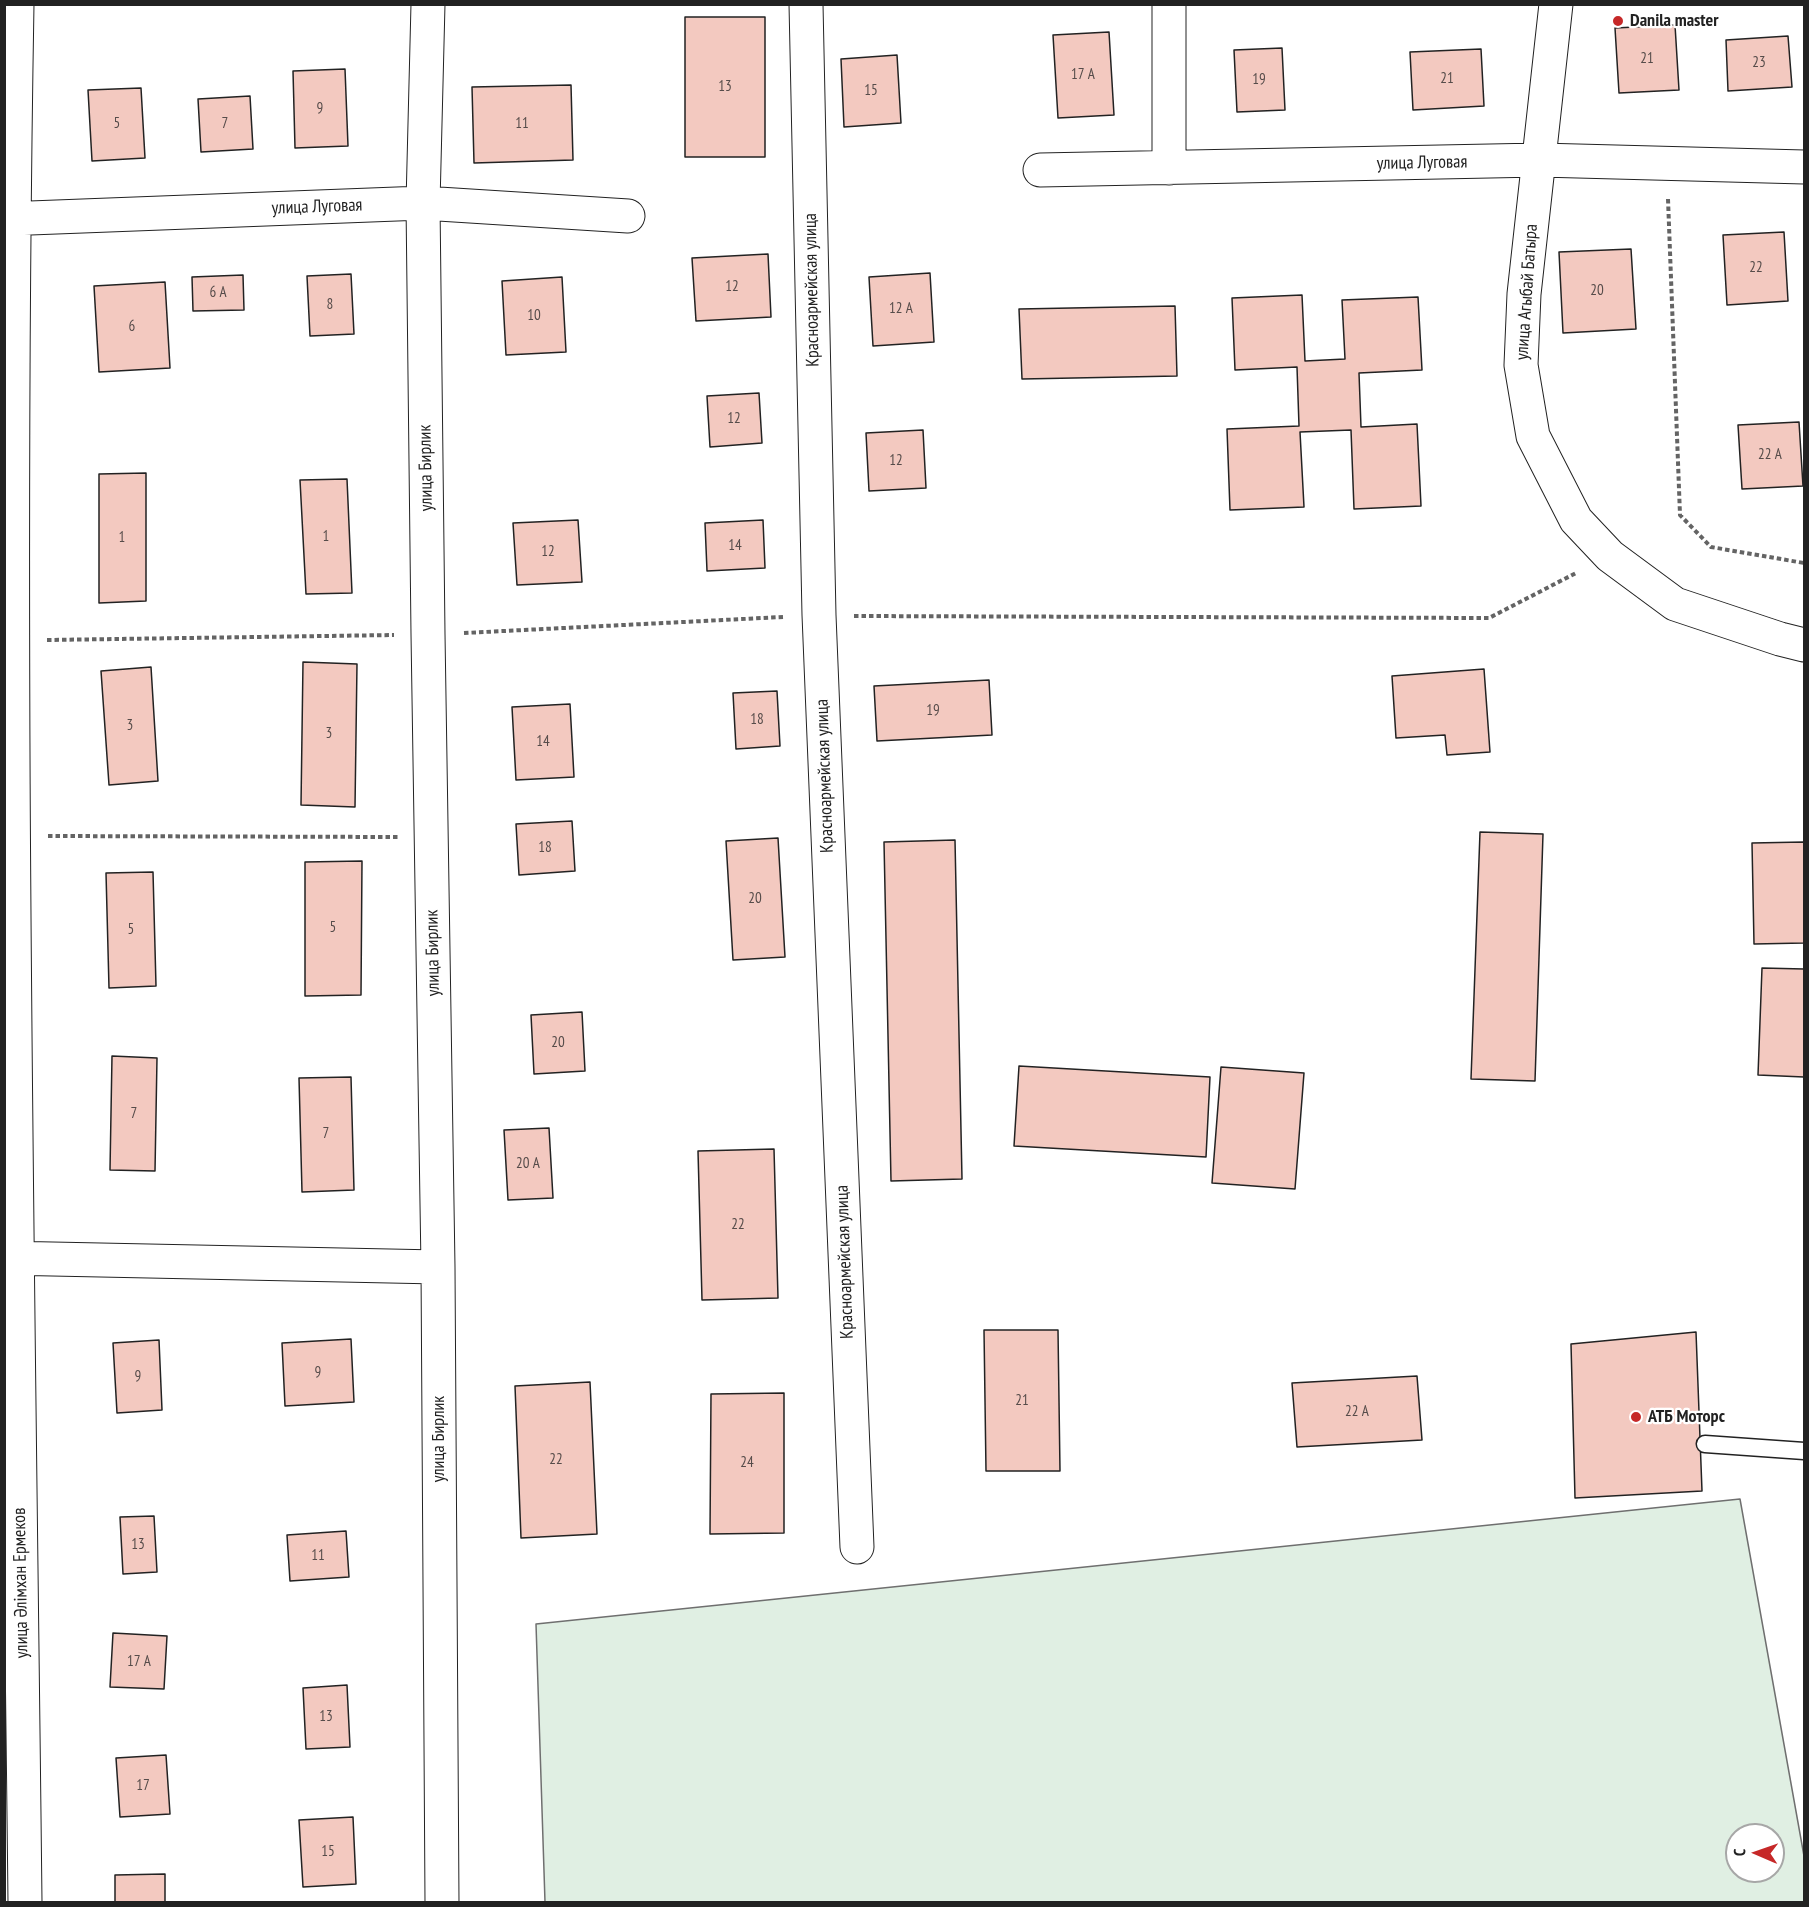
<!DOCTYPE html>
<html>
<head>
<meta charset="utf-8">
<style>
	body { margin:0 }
	#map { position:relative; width:1809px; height:1907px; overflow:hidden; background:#fff; font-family:"PT Sans Narrow",sans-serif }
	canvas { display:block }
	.frame { position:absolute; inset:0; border:6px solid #222; pointer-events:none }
	.north { position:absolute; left:1725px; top:1823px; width:60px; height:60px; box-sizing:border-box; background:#fff; border:2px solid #a7a7a7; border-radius:50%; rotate:272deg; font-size:16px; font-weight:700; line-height:24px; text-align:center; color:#222 }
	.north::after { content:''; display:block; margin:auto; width:21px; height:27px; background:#c62828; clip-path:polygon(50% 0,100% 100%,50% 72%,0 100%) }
</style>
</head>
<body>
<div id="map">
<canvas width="1809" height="1907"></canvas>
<div class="frame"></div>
<div class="north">С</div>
</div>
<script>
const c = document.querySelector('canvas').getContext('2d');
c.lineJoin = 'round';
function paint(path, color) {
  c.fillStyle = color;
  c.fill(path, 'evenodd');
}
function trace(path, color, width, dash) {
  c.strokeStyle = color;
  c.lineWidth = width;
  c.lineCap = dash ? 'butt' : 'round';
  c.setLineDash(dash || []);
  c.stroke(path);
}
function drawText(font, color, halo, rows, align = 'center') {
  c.font = font + ' "PT Sans Narrow",sans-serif';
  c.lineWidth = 4.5;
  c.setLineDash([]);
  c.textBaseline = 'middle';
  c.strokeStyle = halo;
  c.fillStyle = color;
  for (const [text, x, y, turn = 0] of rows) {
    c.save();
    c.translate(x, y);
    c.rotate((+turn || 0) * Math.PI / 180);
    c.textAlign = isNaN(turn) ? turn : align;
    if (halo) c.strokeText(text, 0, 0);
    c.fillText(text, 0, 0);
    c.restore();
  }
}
const green = new Path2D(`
	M 1740,1499 L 1804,1856 L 1804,1902 L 545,1902 L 536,1624 ZM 1737,1835 L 1773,1835 L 1773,1871 L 1737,1871 Z`);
const building = new Path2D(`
	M 685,17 L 765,17 L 765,157 L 685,157 Z
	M 1675,25 L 1679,90 L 1619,93 L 1615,28 Z
	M 1109,32 L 1114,115 L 1058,118 L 1053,35 Z
	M 1788,36 L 1792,87 L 1728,91 L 1726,40 Z
	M 1282,48 L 1285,110 L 1237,112 L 1234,50 Z
	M 1481,49 L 1484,106 L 1413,110 L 1410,52 Z
	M 897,55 L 901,123 L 844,127 L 841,59 Z
	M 345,69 L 348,146 L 295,148 L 293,71 Z
	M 571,85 L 573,160 L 474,163 L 472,87 Z
	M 141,88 L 145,158 L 92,161 L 88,90 Z
	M 250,96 L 253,149 L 201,152 L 198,99 Z
	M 1784,232 L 1788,301 L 1727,305 L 1723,235 Z
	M 1631,249 L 1636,329 L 1563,333 L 1559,252 Z
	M 768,254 L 771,317 L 696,321 L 692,258 Z
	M 930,273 L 934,342 L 873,346 L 869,277 Z
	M 351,274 L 354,334 L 310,336 L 307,276 Z
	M 243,275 L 244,310 L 193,311 L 192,277 Z
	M 562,277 L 566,352 L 506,355 L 502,281 Z
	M 165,282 L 170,368 L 99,372 L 94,286 Z
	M 1302,295 L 1305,361 L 1345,359 L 1342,300 L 1418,297 L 1422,370 L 1359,373 L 1361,427 L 1417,424 L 1421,506 L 1354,509 L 1351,430 L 1300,432 L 1304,507 L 1230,510 L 1227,429 L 1299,426 L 1297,367 L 1235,370 L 1232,298 Z
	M 1175,306 L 1177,376 L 1022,379 L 1019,309 Z
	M 759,393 L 762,443 L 710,447 L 707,396 Z
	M 1799,422 L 1803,486 L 1742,489 L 1738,425 Z
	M 923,430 L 926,488 L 869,491 L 866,433 Z
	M 146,473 L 146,601 L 99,603 L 99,474 Z
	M 347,479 L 352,593 L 306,594 L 300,480 Z
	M 578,520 L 582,582 L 517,585 L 513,523 Z
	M 763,520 L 765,568 L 707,571 L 705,523 Z
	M 303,662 L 357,664 L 355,807 L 301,805 Z
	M 151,667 L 158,781 L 109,785 L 101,671 Z
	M 1484,669 L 1490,752 L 1447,755 L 1445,735 L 1396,738 L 1392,676 Z
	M 989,680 L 992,735 L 877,741 L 874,686 Z
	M 777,691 L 780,746 L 736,749 L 733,693 Z
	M 570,704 L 574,777 L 516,780 L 512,707 Z
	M 572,821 L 575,871 L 519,875 L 516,824 Z
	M 1480,832 L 1543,834 L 1535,1081 L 1471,1079 Z
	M 778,838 L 785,957 L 733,960 L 726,841 Z
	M 955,840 L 962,1179 L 891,1181 L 884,842 Z
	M 1804,842 L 1804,943 L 1754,944 L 1752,843 Z
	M 362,861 L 361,995 L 305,996 L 305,862 Z
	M 153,872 L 156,986 L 109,988 L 106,873 Z
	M 1762,968 L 1804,969 L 1804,1077 L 1758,1075 Z
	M 582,1012 L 585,1071 L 534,1074 L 531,1015 Z
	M 112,1056 L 157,1058 L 155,1171 L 110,1170 Z
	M 1019,1066 L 1210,1077 L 1206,1157 L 1014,1146 Z
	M 1221,1067 L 1304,1073 L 1295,1189 L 1212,1183 Z
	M 351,1077 L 354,1190 L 302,1192 L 299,1078 Z
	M 549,1128 L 553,1198 L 508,1200 L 504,1130 Z
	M 774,1149 L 778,1298 L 702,1300 L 698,1151 Z
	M 984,1330 L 1058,1330 L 1060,1471 L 986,1471 Z
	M 1696,1332 L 1702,1491 L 1575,1498 L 1571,1344 Z
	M 351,1339 L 354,1402 L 285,1406 L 282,1343 Z
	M 159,1340 L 162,1410 L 117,1413 L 113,1343 Z
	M 1417,1376 L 1422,1440 L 1297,1447 L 1292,1383 Z
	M 590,1382 L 597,1534 L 521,1538 L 515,1386 Z
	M 784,1393 L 784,1533 L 710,1534 L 711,1394 Z
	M 154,1516 L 157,1572 L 123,1574 L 120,1517 Z
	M 346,1531 L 349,1577 L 290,1581 L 287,1535 Z
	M 113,1633 L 167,1636 L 164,1689 L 110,1687 Z
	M 347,1685 L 350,1747 L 306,1749 L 303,1688 Z
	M 166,1755 L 170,1814 L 120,1817 L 116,1758 Z
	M 353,1817 L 356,1884 L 303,1887 L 299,1820 Z
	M 165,1874 L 165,1902 L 115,1902 L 115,1875 Z`);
const path = new Path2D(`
	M 1668,199 L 1680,515 L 1711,547 L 1804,563
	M 854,616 L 1489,618 L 1576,573
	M 464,633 L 783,617
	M 47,640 L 394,635
	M 48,836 L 398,837`);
const service = new Path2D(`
	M 1705,1444 L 1804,1451`);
const minor = new Path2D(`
	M 17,4 C 6,637 18,1270 25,1902
	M 428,4 L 423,203 L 428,634 L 438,1267 L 442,1902
	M 806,4 L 819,615 L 857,1547
	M 1556,4 L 1524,294 L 1521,365 L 1533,436 L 1576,520 L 1610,556 L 1675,604 L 1780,639 L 1804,645
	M 1169,168 L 1169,4
	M 1040,170 L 1540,160 L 1804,167
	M 4,219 L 423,203 L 628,216
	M 4,1258 L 438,1267`);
const markers = [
	[1618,21,6,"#c62828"],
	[1636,1417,6,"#c62828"]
];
const numberNames = [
	["21",1647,59],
	["23",1759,63],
	["17 А",1083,75],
	["21",1447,79],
	["19",1259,80],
	["13",725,87],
	["15",871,91],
	["9",320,109],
	["5",117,124],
	["7",225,124],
	["11",522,124],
	["22",1756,268],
	["12",732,287],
	["20",1597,291],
	["6 А",218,293],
	["8",330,305],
	["12 А",901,309],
	["10",534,316],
	["6",132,327],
	["12",734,419],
	["22 А",1770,455],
	["12",896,461],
	["1",326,537],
	["1",122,538],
	["14",735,546],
	["12",548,552],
	["19",933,711],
	["18",757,720],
	["3",130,726],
	["3",329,734],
	["14",543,742],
	["18",545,848],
	["20",755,899],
	["5",333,928],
	["5",131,930],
	["20",558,1043],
	["7",134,1114],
	["7",326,1134],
	["20 А",528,1164],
	["22",738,1225],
	["9",318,1373],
	["9",138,1377],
	["21",1022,1401],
	["22 А",1357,1412],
	["22",556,1460],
	["24",747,1463],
	["13",138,1545],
	["11",318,1556],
	["17 А",139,1662],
	["13",326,1717],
	["17",143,1786],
	["15",328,1852]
];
const poiNames = [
	["Danila master",1630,21],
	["АТБ Моторс",1648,1417]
];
const streetNames = [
	["улица Луговая",1422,163,-1],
	["улица Луговая",317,207,-2],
	["Красноармейская улица",812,290,-91],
	["улица Агыбай Батыра",1527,292,-86],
	["улица Бирлик",426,468,-91],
	["Красноармейская улица",825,776,-92],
	["улица Бирлик",433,953,-91],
	["Красноармейская улица",845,1262,-92],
	["улица Бирлик",439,1439,-90],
	["улица Әлімхан Ермеков",21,1583,-91]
];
paint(green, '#e0efe3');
trace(green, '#6f6f6f', 1.5);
paint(building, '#f3c9c0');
trace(building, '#222', 1.5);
trace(service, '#222', 19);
trace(minor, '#222', 35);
trace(path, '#646464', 4, [4.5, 3]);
trace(service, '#fff', 16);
trace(minor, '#fff', 33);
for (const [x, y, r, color] of markers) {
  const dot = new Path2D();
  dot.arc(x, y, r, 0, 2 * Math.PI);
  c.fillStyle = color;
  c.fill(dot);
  trace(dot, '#fff', 2);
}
drawText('15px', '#564c4a', null, numberNames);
drawText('bold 18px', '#222', '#fff', poiNames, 'left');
drawText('18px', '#222', '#fff', streetNames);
</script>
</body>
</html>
